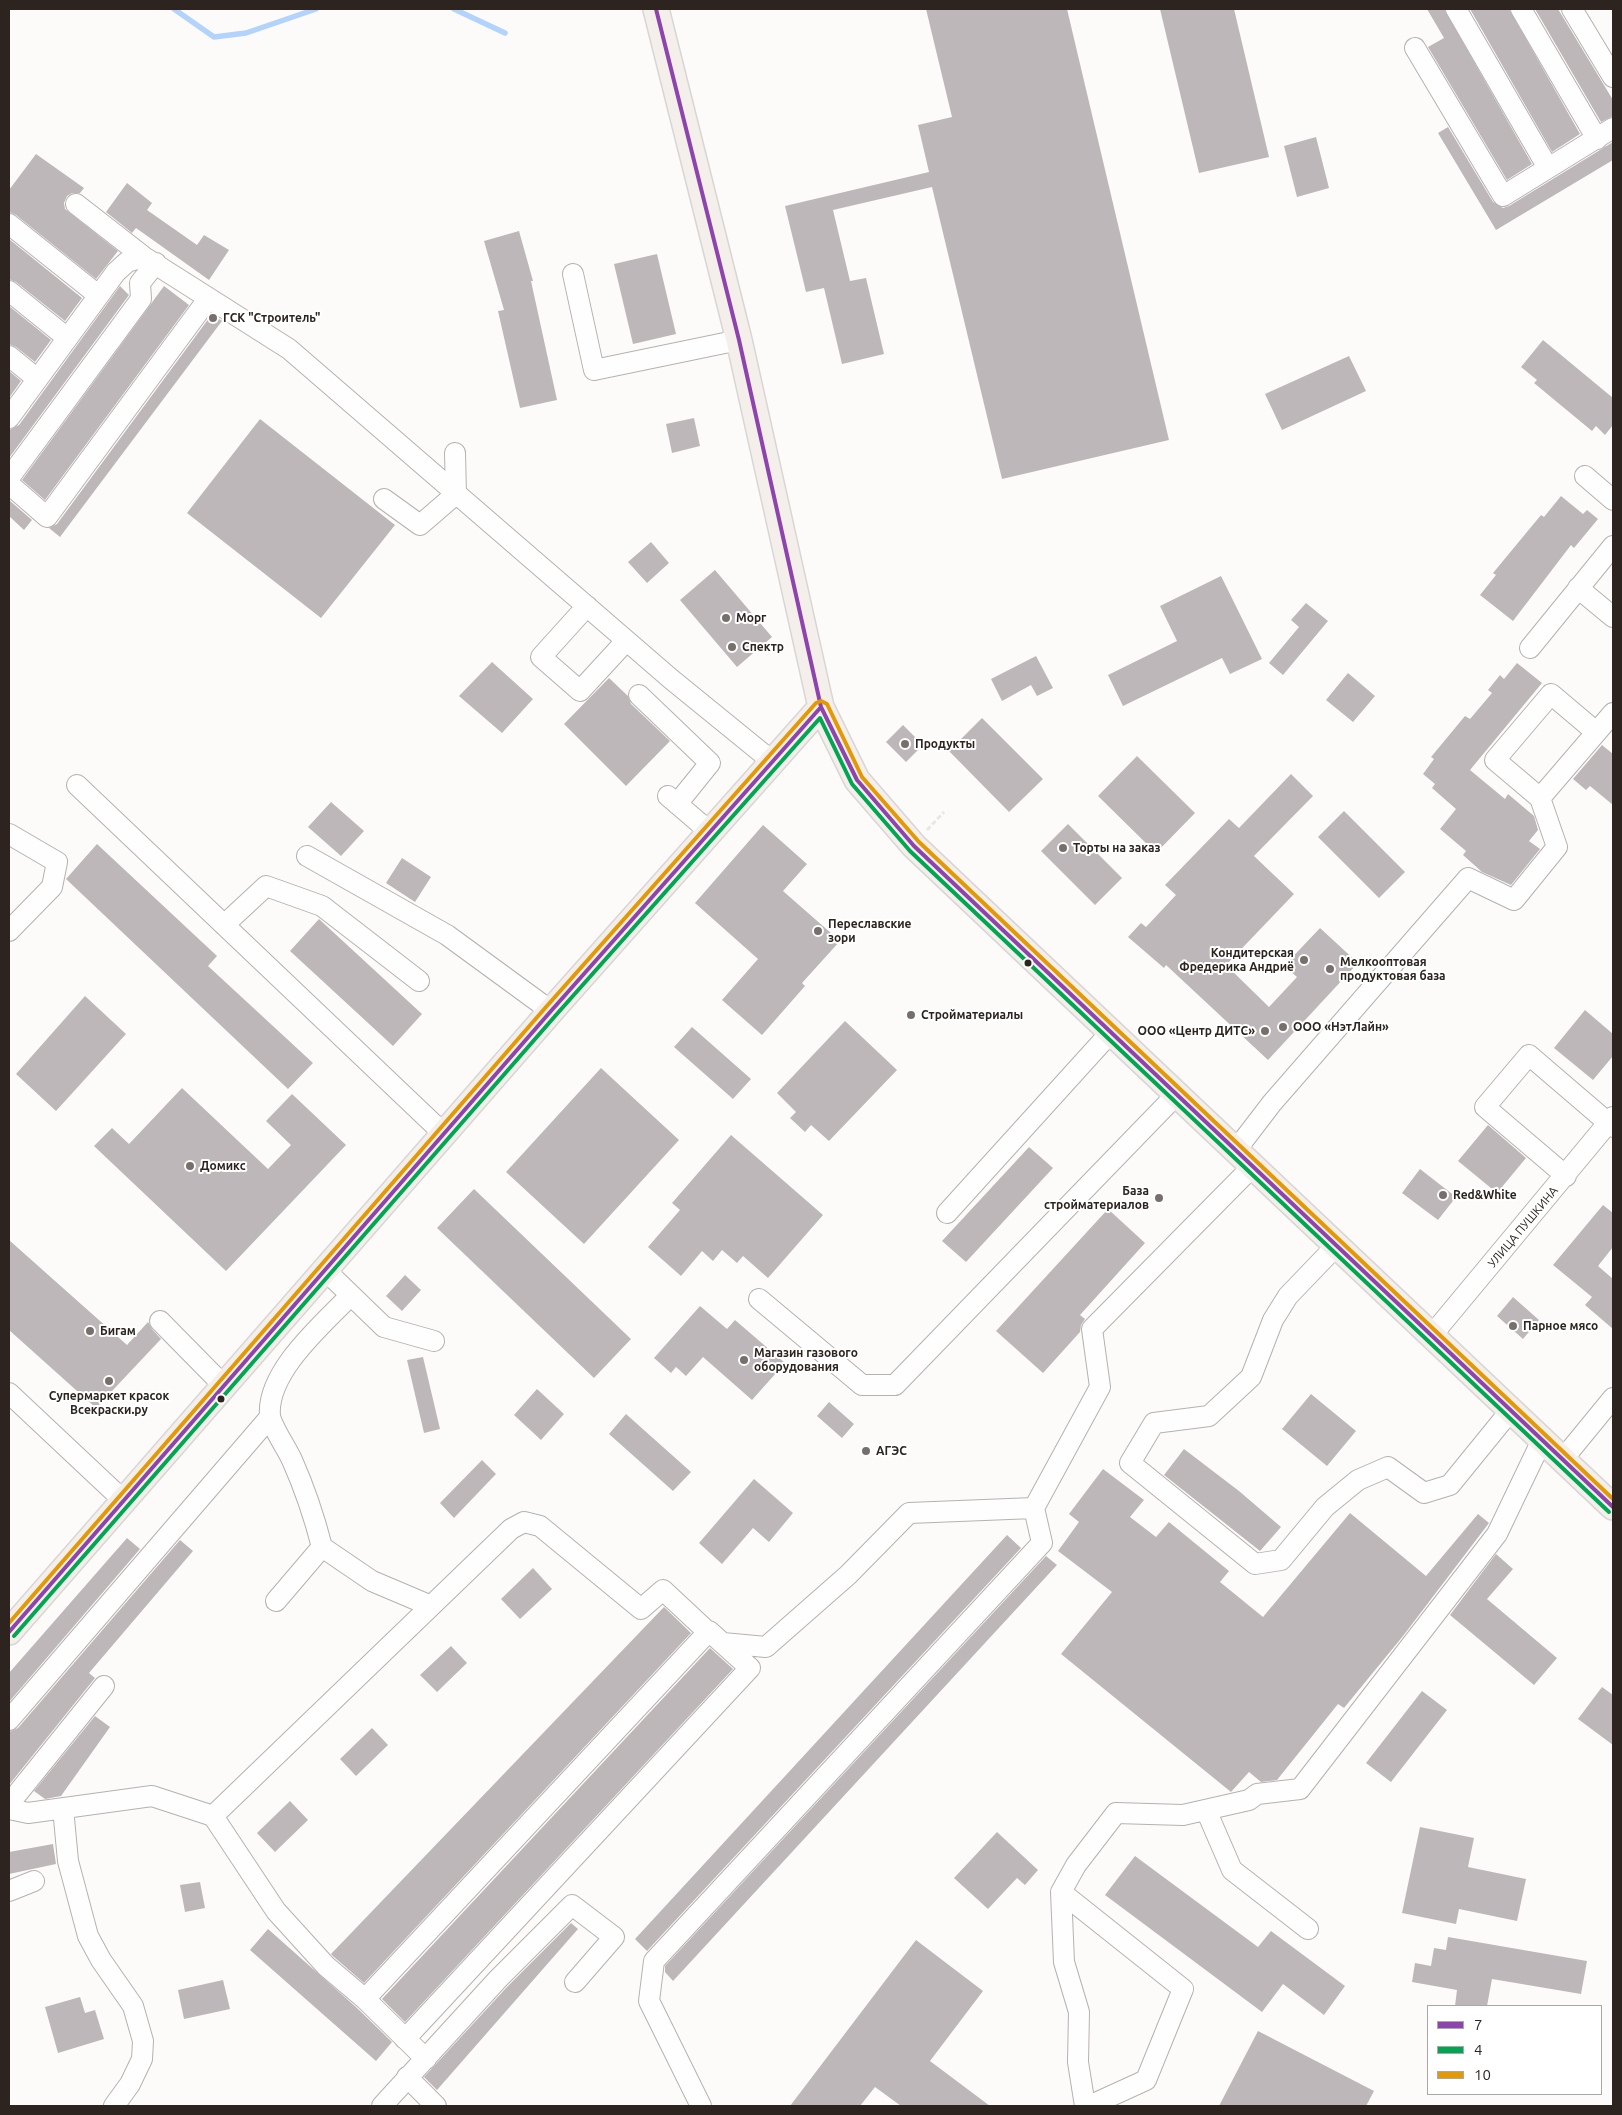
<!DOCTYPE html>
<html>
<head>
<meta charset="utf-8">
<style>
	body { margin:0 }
	#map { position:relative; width:1622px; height:2115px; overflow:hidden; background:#fdfbf9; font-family:Ubuntu,sans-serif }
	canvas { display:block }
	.frame { position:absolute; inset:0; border:10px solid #2d2420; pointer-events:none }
	.legend { position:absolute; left:1427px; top:2005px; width:175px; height:90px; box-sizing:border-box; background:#fff; border:1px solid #aba7a6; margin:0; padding:6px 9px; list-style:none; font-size:15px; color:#2d2420 }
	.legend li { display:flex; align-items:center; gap:10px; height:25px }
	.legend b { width:25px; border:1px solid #aba7a6 }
</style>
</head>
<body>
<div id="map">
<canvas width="1622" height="2115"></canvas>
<div class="frame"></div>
<ul class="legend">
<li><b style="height:6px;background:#8e44ad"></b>7</li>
<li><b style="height:6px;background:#00a651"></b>4</li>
<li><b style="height:6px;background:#e39903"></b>10</li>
</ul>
</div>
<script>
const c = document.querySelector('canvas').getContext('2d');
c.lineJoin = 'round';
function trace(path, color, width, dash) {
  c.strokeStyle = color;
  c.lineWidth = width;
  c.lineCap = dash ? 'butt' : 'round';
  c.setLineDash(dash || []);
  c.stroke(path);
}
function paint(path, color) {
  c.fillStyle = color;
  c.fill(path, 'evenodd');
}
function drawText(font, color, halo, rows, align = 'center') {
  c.font = font + ' Ubuntu,sans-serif';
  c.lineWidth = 4;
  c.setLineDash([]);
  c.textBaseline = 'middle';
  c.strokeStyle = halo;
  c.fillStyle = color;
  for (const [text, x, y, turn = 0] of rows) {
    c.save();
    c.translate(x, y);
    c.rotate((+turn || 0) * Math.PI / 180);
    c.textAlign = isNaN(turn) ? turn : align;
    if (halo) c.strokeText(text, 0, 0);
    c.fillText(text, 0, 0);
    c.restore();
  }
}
const stream = new Path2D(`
	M 174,9 L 214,37 L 246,33 L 316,9
	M 454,9 L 505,33`);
const building = new Path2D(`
	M 926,9 L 1067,9 L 1169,440 L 1002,479 L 932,187 L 833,210 L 850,281 L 866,278 L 884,354 L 842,364 L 824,288 L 806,292 L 785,206 L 929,172 L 918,125 L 952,117 Z
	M 1160,9 L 1234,9 L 1269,157 L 1199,173 Z
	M 1427,9 L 1444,9 L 1532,164 L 1507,180 L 1428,47 L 1444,38 Z
	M 1470,9 L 1509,9 L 1580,134 L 1552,152 Z
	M 1535,9 L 1558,9 L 1613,100 L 1613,116 L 1601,122 Z
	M 1448,127 L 1493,202 L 1503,208 L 1509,206 L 1613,142 L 1613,160 L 1496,230 L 1438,133 Z
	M 1316,137 L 1329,188 L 1297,197 L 1284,146 Z
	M 36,154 L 84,188 L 80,193 L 72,193 L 67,196 L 64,203 L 65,209 L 118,251 L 96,279 L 16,215 L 9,212 L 9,190 Z
	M 127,183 L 152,203 L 147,210 L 197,245 L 204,235 L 229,250 L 209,280 L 136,228 L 132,233 L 106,212 Z
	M 519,231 L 533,281 L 531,281 L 557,400 L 520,408 L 498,311 L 504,310 L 484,241 Z
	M 9,239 L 82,298 L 65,321 L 16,282 L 9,279 Z
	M 657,254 L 676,334 L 633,344 L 614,264 Z
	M 120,286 L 129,295 L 9,458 L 9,430 L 19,425 Z
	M 164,286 L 189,305 L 45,500 L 22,480 Z
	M 9,306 L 51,340 L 35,362 L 16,347 L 9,344 Z
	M 212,314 L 222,321 L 60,537 L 49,528 L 57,524 Z
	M 1543,340 L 1613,398 L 1613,425 L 1605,435 L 1596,426 L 1592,431 L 1534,383 L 1537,380 L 1521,367 Z
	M 1349,356 L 1366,391 L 1282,430 L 1265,394 Z
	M 9,371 L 21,381 L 9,398 Z
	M 694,418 L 700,446 L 672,453 L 666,424 Z
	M 260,419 L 395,525 L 321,618 L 187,513 Z
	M 1561,496 L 1583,514 L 1587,510 L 1598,519 L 1574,548 L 1571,545 L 1513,621 L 1480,595 L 1496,575 L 1493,573 L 1541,515 L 1544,517 Z
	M 9,500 L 32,520 L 24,530 L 9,516 Z
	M 651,542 L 669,563 L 647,583 L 628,562 Z
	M 715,570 L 772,637 L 737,667 L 680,600 Z
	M 1221,576 L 1262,659 L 1230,674 L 1222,658 L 1123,706 L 1108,675 L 1177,641 L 1160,606 Z
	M 1306,603 L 1328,621 L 1283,675 L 1269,663 L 1299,627 L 1291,620 Z
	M 1036,656 L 1053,688 L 1037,696 L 1031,685 L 1002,701 L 991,679 Z
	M 492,662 L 533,699 L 502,733 L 459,696 Z
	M 1517,663 L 1542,683 L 1470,770 L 1505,799 L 1508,794 L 1534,816 L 1538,830 L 1529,841 L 1540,849 L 1511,885 L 1482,872 L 1463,855 L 1466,851 L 1440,829 L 1456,809 L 1432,788 L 1435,784 L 1423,774 L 1434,759 L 1431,757 L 1465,716 L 1470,719 L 1492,693 L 1488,690 L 1500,675 L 1504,679 Z
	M 1348,673 L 1375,696 L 1353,722 L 1326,700 Z
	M 609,678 L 628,696 L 631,704 L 670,741 L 626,786 L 564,724 Z
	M 982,718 L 1043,779 L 1009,812 L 949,751 Z
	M 903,725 L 923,745 L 906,762 L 886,742 Z
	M 1602,745 L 1613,754 L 1613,805 L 1590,786 L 1586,790 L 1573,779 Z
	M 1137,756 L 1195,813 L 1156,853 L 1098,796 Z
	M 1291,774 L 1313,796 L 1254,856 L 1294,894 L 1226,965 L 1269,1007 L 1297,977 L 1284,966 L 1320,928 L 1358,963 L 1268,1060 L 1166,965 L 1164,968 L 1128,937 L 1141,923 L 1146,927 L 1176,895 L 1165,885 L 1229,819 L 1239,828 Z
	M 331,802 L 364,831 L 341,856 L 308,827 Z
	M 1344,811 L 1405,872 L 1379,898 L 1318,837 Z
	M 1068,824 L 1122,878 L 1095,905 L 1041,851 Z
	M 763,825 L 807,864 L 783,891 L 840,941 L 802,983 L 805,986 L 762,1035 L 722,1000 L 758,959 L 695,903 Z
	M 97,844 L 217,956 L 208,966 L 313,1063 L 288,1089 L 66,879 Z
	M 402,858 L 431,877 L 415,902 L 386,883 Z
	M 319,919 L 422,1014 L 393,1046 L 290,951 Z
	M 85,996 L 126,1034 L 56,1111 L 16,1074 Z
	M 1585,1010 L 1613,1034 L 1613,1056 L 1593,1080 L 1554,1048 Z
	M 845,1021 L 897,1070 L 829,1141 L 811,1125 L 805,1132 L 790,1118 L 796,1112 L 777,1093 Z
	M 692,1027 L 751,1079 L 733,1099 L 674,1047 Z
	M 601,1068 L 679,1140 L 584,1244 L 506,1172 Z
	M 182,1088 L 268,1169 L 291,1145 L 266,1121 L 292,1094 L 346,1145 L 226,1271 L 94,1146 L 112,1128 L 129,1144 Z
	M 1488,1125 L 1526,1158 L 1497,1193 L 1458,1161 Z
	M 731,1135 L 823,1215 L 768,1278 L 743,1256 L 737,1263 L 722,1250 L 713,1261 L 702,1251 L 681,1276 L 648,1247 L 680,1210 L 672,1203 Z
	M 1029,1147 L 1053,1168 L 966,1262 L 942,1241 Z
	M 1420,1169 L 1456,1197 L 1438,1220 L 1402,1193 Z
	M 474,1189 L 631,1339 L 594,1378 L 437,1228 Z
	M 1603,1205 L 1613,1213 L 1613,1247 L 1598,1266 L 1613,1279 L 1613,1329 L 1585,1305 L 1592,1297 L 1553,1265 Z
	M 1108,1209 L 1145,1243 L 1080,1315 L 1085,1319 L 1081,1325 L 1080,1332 L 1043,1373 L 996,1331 Z
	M 9,1240 L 127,1345 L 148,1322 L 152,1329 L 161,1339 L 96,1408 L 9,1330 Z
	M 405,1275 L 421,1290 L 402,1311 L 386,1296 Z
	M 1513,1297 L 1539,1320 L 1523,1339 L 1497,1316 Z
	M 700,1306 L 727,1329 L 735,1320 L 785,1363 L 752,1400 L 703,1357 L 686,1376 L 676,1367 L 671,1373 L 654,1358 Z
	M 423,1357 L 440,1429 L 424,1433 L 407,1360 Z
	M 537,1389 L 564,1414 L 541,1440 L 514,1415 Z
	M 1311,1394 L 1356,1431 L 1327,1466 L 1282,1429 Z
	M 829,1402 L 854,1424 L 842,1438 L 817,1416 Z
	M 626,1414 L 691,1472 L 673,1491 L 609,1434 Z
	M 1184,1449 L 1239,1491 L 1281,1527 L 1260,1551 L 1164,1475 Z
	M 482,1460 L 496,1474 L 454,1518 L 440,1503 Z
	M 1103,1469 L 1144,1500 L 1130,1517 L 1156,1537 L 1169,1522 L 1229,1571 L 1220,1582 L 1263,1617 L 1350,1513 L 1426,1576 L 1478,1514 L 1489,1523 L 1403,1636 L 1344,1708 L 1338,1704 L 1277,1780 L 1261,1782 L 1249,1772 L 1231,1792 L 1061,1654 L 1112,1592 L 1058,1551 L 1079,1522 L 1069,1514 Z
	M 754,1479 L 793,1513 L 769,1542 L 753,1528 L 722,1564 L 699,1543 Z
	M 1007,1535 L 1021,1548 L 647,1951 L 635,1939 Z
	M 127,1538 L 140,1549 L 9,1702 L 9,1673 Z
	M 180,1540 L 193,1551 L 89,1673 L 95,1678 L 9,1785 L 9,1732 L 18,1728 Z
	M 1496,1554 L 1513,1569 L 1487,1599 L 1557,1658 L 1534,1685 L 1450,1615 Z
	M 1046,1556 L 1057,1565 L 673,1981 L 665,1972 L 665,1966 Z
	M 533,1568 L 552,1589 L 520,1619 L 501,1599 Z
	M 664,1607 L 691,1633 L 364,1983 L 334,1957 L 331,1954 Z
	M 451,1646 L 467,1663 L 437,1692 L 420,1675 Z
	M 710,1648 L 733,1669 L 405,2022 L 382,1999 Z
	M 1602,1687 L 1613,1695 L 1613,1745 L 1578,1719 Z
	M 1422,1691 L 1447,1710 L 1391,1782 L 1366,1763 Z
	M 95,1716 L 110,1727 L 61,1796 L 45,1799 L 34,1791 Z
	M 372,1728 L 388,1745 L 356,1776 L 340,1759 Z
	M 290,1801 L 308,1820 L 275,1852 L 257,1833 Z
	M 1420,1827 L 1474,1838 L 1468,1867 L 1526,1879 L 1517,1921 L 1459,1909 L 1456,1924 L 1402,1913 Z
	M 997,1832 L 1038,1870 L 1025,1885 L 1017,1878 L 988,1909 L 954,1878 Z
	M 53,1844 L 56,1864 L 9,1874 L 9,1852 Z
	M 1135,1856 L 1258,1947 L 1271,1931 L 1345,1986 L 1324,2015 L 1283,1984 L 1262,2012 L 1105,1895 Z
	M 200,1882 L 205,1908 L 185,1912 L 180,1885 Z
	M 571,1923 L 578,1929 L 437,2090 L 424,2077 L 507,1987 Z
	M 268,1929 L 357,2008 L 392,2042 L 376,2061 L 250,1950 Z
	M 1448,1937 L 1587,1961 L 1581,1994 L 1492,1979 L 1487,2006 L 1455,2006 L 1457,1990 L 1412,1982 L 1415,1963 L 1431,1966 L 1434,1948 L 1446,1950 Z
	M 916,1940 L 983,1991 L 930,2061 L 990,2106 L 901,2106 L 875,2087 L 860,2106 L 790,2106 Z
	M 223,1980 L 230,2009 L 184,2019 L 178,1990 Z
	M 80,1997 L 85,2013 L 95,2010 L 104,2039 L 58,2053 L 45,2007 Z
	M 1258,2031 L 1374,2091 L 1366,2106 L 1219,2106 Z`);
const path = new Path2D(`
	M 927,830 L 944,812`);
const minor = new Path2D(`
	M 1456,9 L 1548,168
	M 1521,9 L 1597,139
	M 1572,9 L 1613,77
	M 1415,48 L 1503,196 L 1613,128
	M 76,204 L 144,257
	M 9,224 L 98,295
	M 573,274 L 594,370 L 739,340
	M 9,291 L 66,337
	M 9,356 L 36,378
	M 9,418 L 116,272 L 127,262 L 144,257 L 289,349 L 671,679 L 773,762
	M 1585,476 L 1613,500
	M 9,478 L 141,299 L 140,283 L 156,263
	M 9,484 L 47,517 L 208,299
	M 384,499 L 420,525 L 456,494 L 455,453
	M 1578,588 L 1613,617
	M 587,606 L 541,657 L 580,691 L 626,641
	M 1530,648 L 1613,546
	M 639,695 L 710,763 L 677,804
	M 77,785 L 444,1134
	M 668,796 L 710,832
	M 1540,798 L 1613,713
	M 9,834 L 57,862 L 52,887 L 9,931
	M 307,856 L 447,935 L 551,1011
	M 224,925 L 266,886 L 322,906 L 419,981
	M 1236,1150 L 1272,1103 L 1468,878 L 1514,900 L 1557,847 L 1540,798 L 1495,760 L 1551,694 L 1596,732
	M 1566,1176 L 1485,1107 L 1529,1055 L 1613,1127
	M 947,1213 L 1111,1032
	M 1337,1245 L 1288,1296 L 1273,1320 L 1251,1377 L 1209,1416 L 1154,1423 L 1130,1463 L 1255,1564 L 1281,1560 L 1325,1507 L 1358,1480 L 1388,1467 L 1424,1493 L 1450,1485 L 1511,1410
	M 326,1271 L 384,1327 L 434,1341
	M 759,1299 L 862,1385 L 895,1385 L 1177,1094
	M 160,1321 L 225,1387
	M 1432,1335 L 1613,1117
	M 9,1393 L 124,1501
	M 1563,1459 L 1613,1398
	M 322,1547 L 372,1581 L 431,1606
	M 276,1601 L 322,1547 C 314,1516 305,1489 292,1460 C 287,1449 272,1427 270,1416 C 266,1372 323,1324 351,1295
	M 723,1643 L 766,1647 L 848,1575 L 909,1513 L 1034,1508
	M 9,1720 L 270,1417
	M 9,1804 L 104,1686
	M 63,1808 L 68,1861 L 88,1936 L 101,1960 L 133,2006 L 143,2041 L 142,2059 L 130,2084 L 114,2106
	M 9,1809 L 28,1813 L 152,1796 L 213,1816 L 276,1911 L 326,1966 L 365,1999 L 426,2059
	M 1206,1810 L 1232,1870 L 1308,1929
	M 213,1816 L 511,1529 L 524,1522 L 540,1526 L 641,1609 L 663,1590 L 708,1632
	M 9,1891 L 34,1881
	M 1061,1892 L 1183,1989 L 1146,2080 L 1089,2106
	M 365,1999 L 709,1631 L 750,1668 L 405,2039
	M 407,2077 L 436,2106
	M 382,2106 L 498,1979 L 572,1905 L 614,1937 L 575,1982
	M 701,2106 L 649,2001 L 654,1961 L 1042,1543 L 1034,1508 L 1100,1387 L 1092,1329 L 1253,1166
	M 1085,2106 L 1078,2062 L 1079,2012 L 1064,1962 L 1061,1892 L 1076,1865 L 1116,1813 L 1183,1815 L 1249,1800 L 1257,1794 L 1300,1789 L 1497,1534 L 1542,1440`);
const major = new Path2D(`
	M 656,9 L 739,340 L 821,707 L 857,780 L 914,846 L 1613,1507
	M 9,1632 L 551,1011 L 821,707`);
const bus1 = new Path2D(`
	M 656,9 L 739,340 L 821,707 L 857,780 L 914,846 L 1613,1507
	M 9,1632 L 551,1011 L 821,707`);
const bus2 = new Path2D(`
	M 14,1636 L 556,1015 L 820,718 L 852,784 L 910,851 L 1609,1512`);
const bus3 = new Path2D(`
	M 9,1623 L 546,1007 L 816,703 L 821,701 L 827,704 L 862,777 L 919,842 L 1613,1499`);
const markers = [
	[213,318,5,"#766f6c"],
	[726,618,5,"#766f6c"],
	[732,647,5,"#766f6c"],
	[905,744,5,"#766f6c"],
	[1063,848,5,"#766f6c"],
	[818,931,5,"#766f6c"],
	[1304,960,5,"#766f6c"],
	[1028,963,4.5,"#2d2420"],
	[1330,969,5,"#766f6c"],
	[911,1015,5,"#766f6c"],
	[1283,1027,5,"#766f6c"],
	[1265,1031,5,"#766f6c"],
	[190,1166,5,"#766f6c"],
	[1443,1195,5,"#766f6c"],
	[1159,1198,5,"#766f6c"],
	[1513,1326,5,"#766f6c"],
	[90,1331,5,"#766f6c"],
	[744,1360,5,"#766f6c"],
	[109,1381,5,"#766f6c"],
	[221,1399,4.5,"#2d2420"],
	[866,1451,5,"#766f6c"]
];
const poiNames = [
	["ГСК \"Строитель\"",223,318],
	["Морг",736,618],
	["Спектр",742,647],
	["Продукты",915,744],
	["Торты на заказ",1073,848],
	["Переславские",828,924],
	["зори",828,938],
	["Кондитерская",1294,953,"right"],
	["Фредерика Андриё",1294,967,"right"],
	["Мелкооптовая",1340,962],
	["продуктовая база",1340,976],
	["Стройматериалы",921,1015],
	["ООО «НэтЛайн»",1293,1027],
	["ООО «Центр ДИТС»",1255,1031,"right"],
	["Домикс",200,1166],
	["База",1149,1191,"right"],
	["стройматериалов",1149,1205,"right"],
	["Red&White",1453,1195],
	["Парное мясо",1523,1326],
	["Бигам",100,1331],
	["Магазин газового",754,1353],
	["оборудования",754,1367],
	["Супермаркет красок",109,1396,"center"],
	["Всекраски.ру",109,1410,"center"],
	["АГЭС",876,1451]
];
const streetNames = [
	["УЛИЦА ПУШКИНА",1523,1227,-50]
];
trace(stream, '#b2d4fc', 5.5);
paint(building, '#bdb7b9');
trace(minor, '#b6b1ae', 22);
trace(major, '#d8d6d4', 28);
trace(path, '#e8e7e5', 3, [5, 2.5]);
trace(minor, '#fffefe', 20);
trace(major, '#f4efeb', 25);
trace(bus1, '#8e44ad', 4);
trace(bus2, '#00a651', 4);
trace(bus3, '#e39903', 4);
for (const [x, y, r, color] of markers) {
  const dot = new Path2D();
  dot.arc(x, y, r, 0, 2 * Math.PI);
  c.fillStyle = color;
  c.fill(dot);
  trace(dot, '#fff', 2);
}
drawText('bold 12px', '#2d2420', '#fff', poiNames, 'left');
drawText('12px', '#2d2420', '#fff', streetNames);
</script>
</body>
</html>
